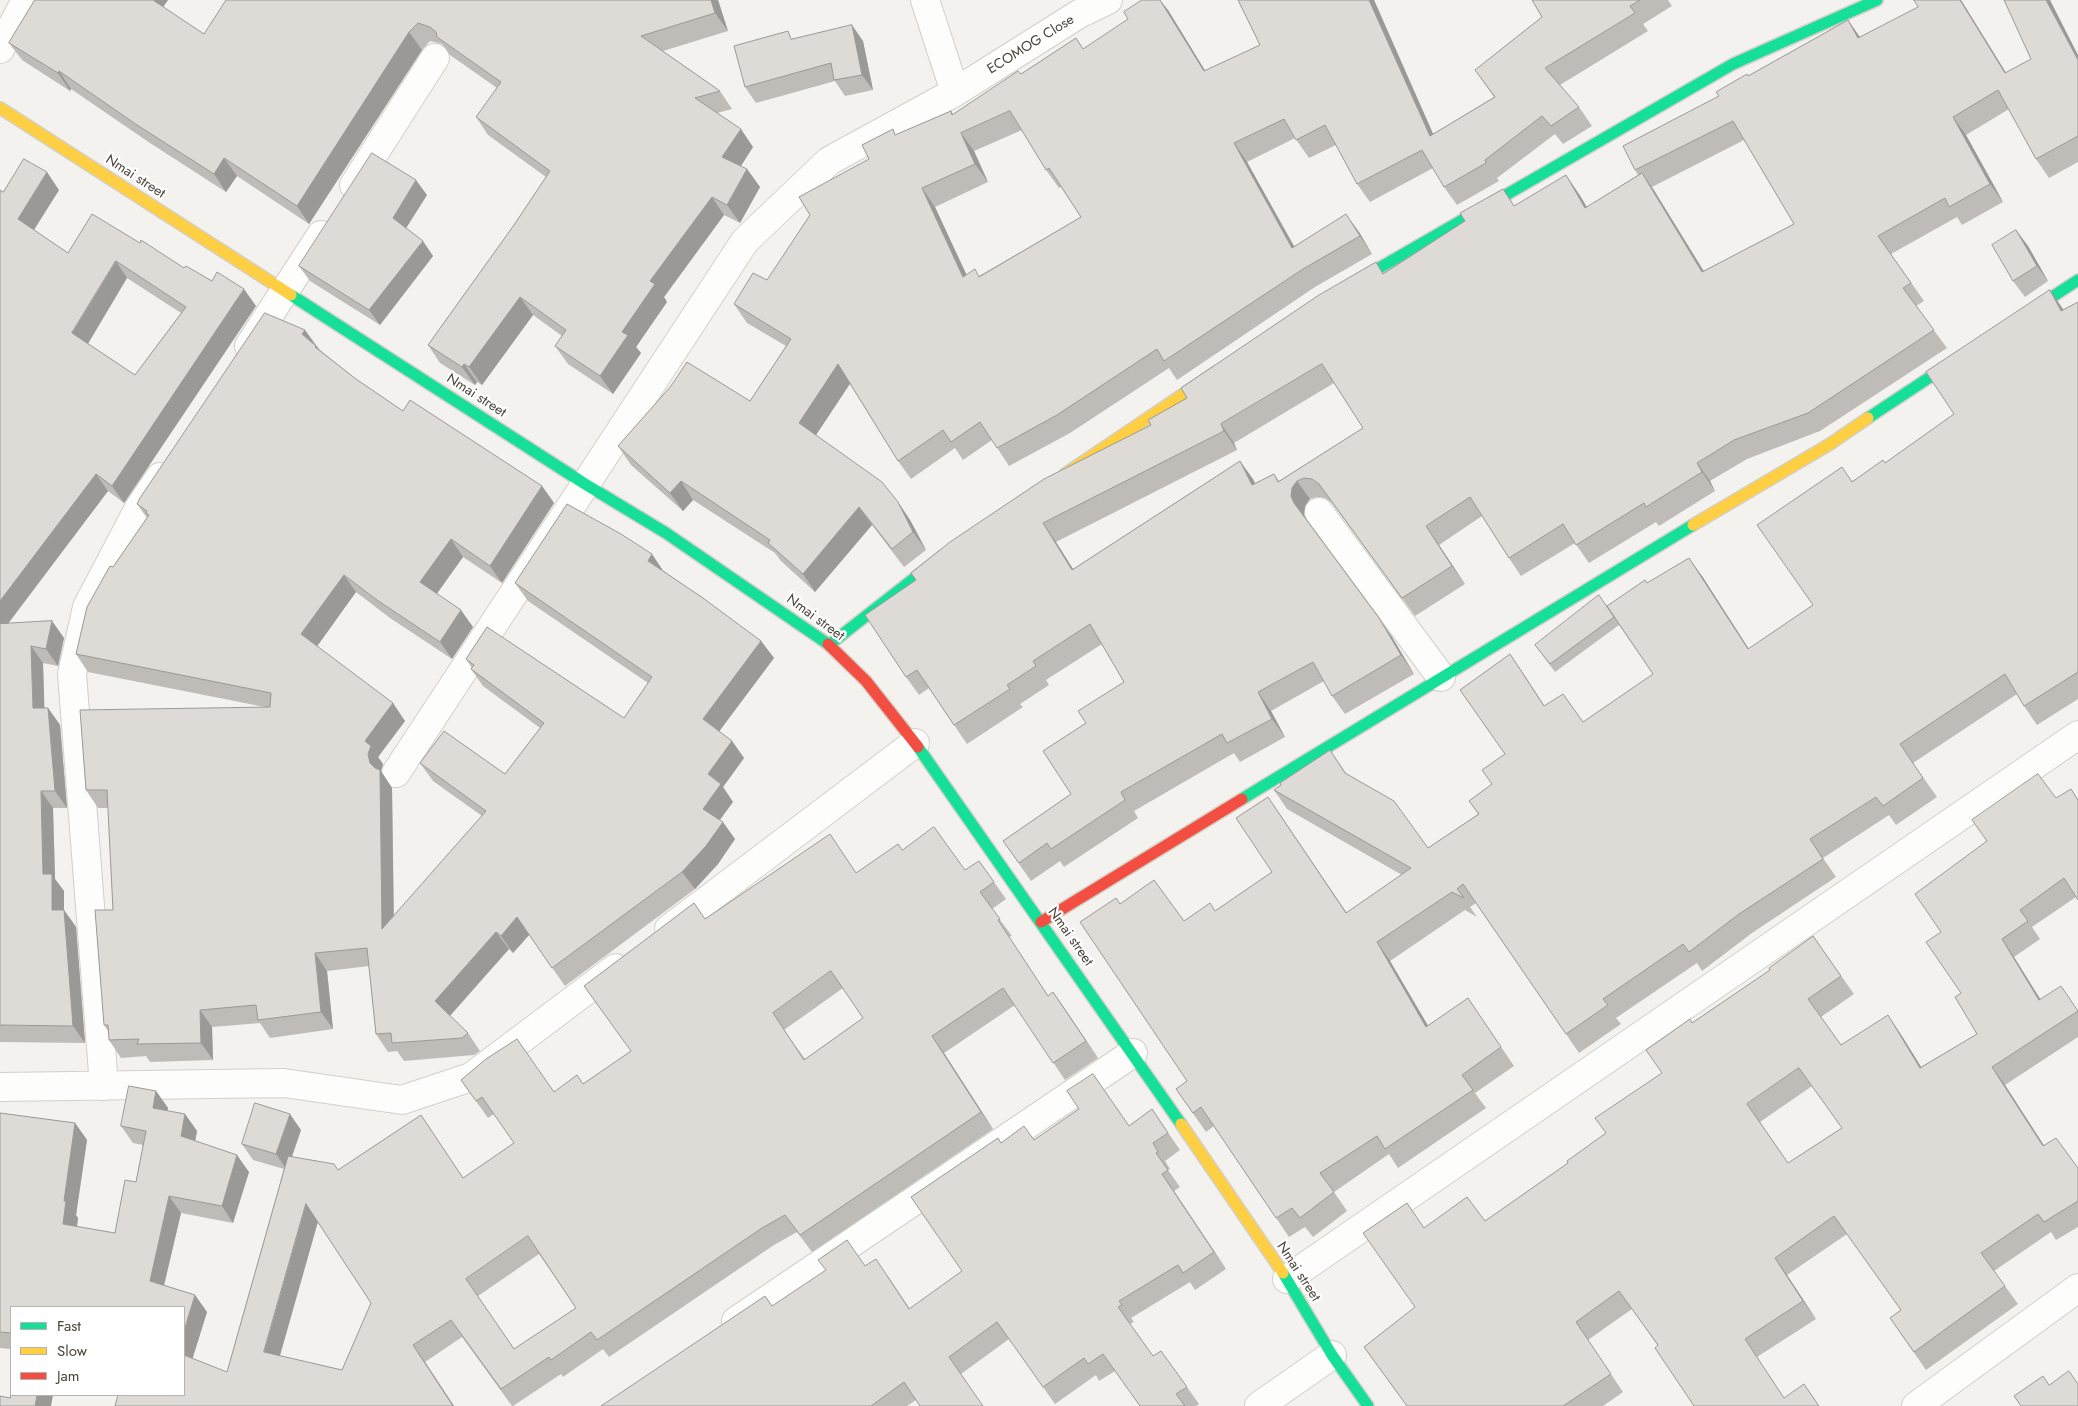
<!DOCTYPE html>
<html>
<head>
<meta charset="utf-8">
<style>
	body { margin:0 }
	#map { position:relative; width:2078px; height:1406px; overflow:hidden; background:#f4f2ee; font-family:Jost,sans-serif }
	canvas { display:block }
	.legend { position:absolute; left:10px; top:1306px; width:175px; height:90px; box-sizing:border-box; background:#fff; border:1px solid #b7b4b0; margin:0; padding:6px 9px; list-style:none; font-size:15px; color:#4b4439 }
	.legend li { display:flex; align-items:center; gap:10px; height:25px }
	.legend b { width:25px; border:1px solid #b7b4b0 }
</style>
</head>
<body>
<div id="map">
<canvas width="2078" height="1406"></canvas>
<ul class="legend">
<li><b style="height:6px;background:#16e098"></b>Fast</li>
<li><b style="height:6px;background:#ffcf43"></b>Slow</li>
<li><b style="height:6px;background:#f24e42"></b>Jam</li>
</ul>
</div>
<script>
const c = document.querySelector('canvas').getContext('2d');
c.lineJoin = 'round';
function trace(path, color, width, dash) {
  c.strokeStyle = color;
  c.lineWidth = width;
  c.lineCap = dash ? 'butt' : 'round';
  c.setLineDash(dash || []);
  c.stroke(path);
}
function paint(path, color) {
  c.fillStyle = color;
  c.fill(path, 'evenodd');
}
function drawText(font, color, halo, rows, align = 'center') {
  c.font = font + ' Jost,sans-serif';
  c.lineWidth = 4.5;
  c.setLineDash([]);
  c.textBaseline = 'middle';
  c.strokeStyle = halo;
  c.fillStyle = color;
  for (const [text, x, y, turn = 0] of rows) {
    c.save();
    c.translate(x, y);
    c.rotate((+turn || 0) * Math.PI / 180);
    c.textAlign = isNaN(turn) ? turn : align;
    if (halo) c.strokeText(text, 0, 0);
    c.fillText(text, 0, 0);
    c.restore();
  }
}
const street = new Path2D(`
	M 925,0 L 955,92
	M 0,49 L 26,0
	M 354,185 L 435,58
	M 249,346 L 321,235
	M 1319,512 L 1441,677
	M 396,773 L 745,241 L 829,161 L 955,92 L 1079,14 L 1108,0
	M 669,929 L 915,743
	M 104,1086 L 72,674 L 87,607 L 139,508 L 160,477
	M 0,1087 L 284,1083 L 402,1100 L 471,1077 L 616,968
	M 1287,1279 L 2078,735
	M 736,1321 L 1133,1053
	M 1259,1406 L 1332,1355
	M 1916,1406 L 2078,1288`);
const fast = new Path2D(`
	M 1348,286 L 1733,64 L 1877,0
	M 291,295 L 585,484 L 666,533 L 828,644
	M 2023,316 L 2078,280
	M 1868,418 L 1962,356
	M 829,645 L 944,555
	M 918,747 L 1181,1124
	M 1242,799 L 1693,525
	M 1283,1273 L 1332,1355 L 1368,1406`);
const slow = new Path2D(`
	M 0,108 L 291,295
	M 1065,474 L 1216,372
	M 1693,525 L 1830,444 L 1868,418
	M 1181,1124 L 1283,1273`);
const jam = new Path2D(`
	M 828,644 L 866,681 L 918,747
	M 1041,922 L 1242,799`);
const wall = new Path2D(`
	M 35,0 L 168,0 L 163,7 L 204,34 L 718,0 L 728,31 L 663,51 L 720,91 L 732,109 L 717,113 L 753,147 L 741,166 L 747,169 L 760,187 L 740,223 L 724,215 L 664,297 L 667,302 L 636,347 L 641,353 L 613,394 L 568,364 L 555,346 L 562,336 L 533,315 L 482,385 L 477,382 L 475,385 L 440,363 L 428,345 L 514,225 L 546,177 L 488,135 L 476,117 L 497,88 L 450,55 L 442,44 L 430,41 L 422,50 L 309,224 L 237,176 L 226,192 L 150,143 L 71,89 L 70,91 L 22,60 L 9,43 Z
	M 1238,0 L 1374,0 L 1433,134 L 1494,97 L 1475,70 L 1542,17 L 1532,0 L 1668,0 L 1672,6 L 1643,24 L 1648,31 L 1560,85 L 1579,107 L 1592,126 L 1563,144 L 1555,134 L 1497,178 L 1499,181 L 1457,205 L 1444,187 L 1433,168 L 1370,202 L 1357,184 L 1336,145 L 1309,158 L 1295,138 L 1247,162 L 1294,246 L 1359,232 L 1372,254 L 1315,287 L 1177,380 L 1169,368 L 1070,433 L 1009,466 L 992,440 L 963,460 L 955,448 L 911,479 L 898,461 L 850,384 L 816,435 L 898,502 L 910,520 L 926,550 L 904,567 L 872,525 L 815,592 L 781,561 L 775,553 L 693,500 L 683,511 L 631,465 L 618,446 L 750,401 L 786,346 L 747,323 L 734,304 L 767,280 L 869,159 L 896,135 L 951,111 L 953,114 L 1021,74 L 1076,38 L 1083,49 L 1168,10 L 1205,71 L 1260,45 ZM 1022,130 L 1046,170 L 1059,188 L 1061,187 L 1081,217 L 979,276 L 966,275 L 935,207 L 988,182 L 974,151 Z
	M 1961,0 L 2006,73 L 2078,55 L 2078,162 L 2049,178 L 2036,159 L 2009,109 L 1966,135 L 2003,202 L 1962,225 L 1957,217 L 1891,254 L 1924,301 L 1916,306 L 1947,348 L 1820,431 L 1747,459 L 1710,481 L 1715,491 L 1659,526 L 1656,522 L 1589,563 L 1575,543 L 1521,576 L 1509,558 L 1482,516 L 1439,545 L 1465,584 L 1415,616 L 1332,503 L 1325,498 L 1317,497 L 1310,499 L 1305,506 L 1304,514 L 1306,519 L 1392,637 L 1414,674 L 1345,714 L 1332,696 L 1324,681 L 1271,711 L 1285,737 L 1240,762 L 1234,753 L 1134,811 L 1138,818 L 1064,867 L 1060,861 L 1031,881 L 1003,841 L 1071,794 L 1086,723 L 1124,682 L 1102,644 L 1046,680 L 1049,685 L 1020,704 L 1023,707 L 967,744 L 929,688 L 919,695 L 906,677 L 916,580 L 911,573 L 1151,425 L 1187,398 L 1465,221 L 1503,189 L 1514,206 L 1579,194 L 1587,207 L 1638,175 L 1635,170 L 1719,96 L 1748,76 L 1848,20 L 1860,37 ZM 1744,140 L 1794,224 L 1704,271 L 1652,187 ZM 1334,383 L 1363,428 L 1279,481 L 1274,474 L 1255,484 L 1240,461 L 1073,569 L 1056,542 L 1237,450 L 1234,443 Z
	M 793,38 L 863,41 L 873,90 L 845,96 L 835,81 L 756,103 L 745,87 Z
	M 0,190 L 3,192 L 59,190 L 34,230 L 68,253 L 140,243 L 184,268 L 256,306 L 124,503 L 108,491 L 8,624 L 52,621 L 64,638 L 58,666 L 43,663 L 44,708 L 48,708 L 60,725 L 67,808 L 53,808 L 55,879 L 64,891 L 64,910 L 76,927 L 85,1043 L 0,1042 ZM 127,278 L 181,313 L 135,375 L 88,344 Z
	M 427,195 L 406,228 L 433,256 L 380,325 L 310,281 L 299,266 Z
	M 2016,230 L 2028,246 L 2048,281 L 2025,297 L 2013,281 Z
	M 2078,302 L 2078,699 L 2037,725 L 2024,706 L 2017,694 L 1913,763 L 1937,797 L 1896,825 L 1889,815 L 1823,858 L 1836,877 L 1752,933 L 1702,971 L 1697,963 L 1616,1018 L 1621,1024 L 1579,1053 L 1476,903 L 1470,907 L 1477,917 L 1465,910 L 1390,961 L 1428,1026 L 1468,998 L 1514,1066 L 1475,1093 L 1486,1108 L 1398,1168 L 1389,1154 L 1334,1192 L 1347,1211 L 1313,1237 L 1305,1227 L 1289,1237 L 1214,1126 L 1206,1132 L 1176,1089 L 1187,1081 L 1120,904 L 1184,921 L 1215,911 L 1272,872 L 1268,797 L 1347,913 L 1402,875 L 1287,809 L 1274,790 L 1347,774 L 1428,848 L 1478,814 L 1469,801 L 1492,784 L 1505,754 L 1510,654 L 1544,706 L 1583,722 L 1653,674 L 1619,625 L 1555,672 L 1535,645 L 1607,606 L 1647,583 L 1702,576 L 1749,649 L 1813,605 L 1852,481 L 1885,463 L 1954,414 L 2063,310 Z
	M 305,330 L 320,350 L 356,379 L 403,411 L 542,486 L 554,503 L 502,583 L 463,557 L 437,594 L 473,627 L 452,659 L 390,618 L 356,592 L 317,646 L 405,721 L 378,757 L 383,764 L 381,771 L 392,788 L 394,916 L 482,816 L 433,781 L 420,763 L 505,774 L 540,728 L 483,686 L 471,669 L 472,668 L 466,659 L 624,718 L 648,683 L 528,601 L 515,583 L 664,571 L 761,641 L 774,658 L 719,731 L 732,741 L 744,758 L 723,787 L 733,802 L 720,820 L 735,839 L 718,864 L 695,889 L 565,986 L 529,935 L 513,953 L 509,949 L 450,1016 L 468,1033 L 480,1051 L 474,1055 L 404,1061 L 397,1051 L 388,1052 L 376,1034 L 369,966 L 327,971 L 333,1029 L 270,1038 L 260,1023 L 212,1027 L 213,1060 L 150,1062 L 146,1056 L 121,1058 L 109,1040 L 109,1032 L 104,1025 L 113,910 L 108,808 L 98,808 L 86,790 L 265,707 L 88,672 L 76,654 L 113,567 L 147,518 L 137,504 Z
	M 2038,774 L 2076,897 L 2032,927 L 2040,939 L 2014,957 L 2040,999 L 2078,1011 L 2078,1037 L 2005,1085 L 2044,1146 L 2078,1168 L 2078,1227 L 2056,1240 L 2051,1232 L 1994,1271 L 2018,1304 L 1926,1370 L 1890,1318 L 1901,1310 L 1847,1234 L 1787,1275 L 1816,1319 L 1757,1357 L 1784,1398 L 1820,1406 L 1694,1406 L 1658,1346 L 1632,1309 L 1588,1340 L 1623,1392 L 1603,1406 L 1407,1406 L 1364,1347 L 1415,1308 L 1424,1228 L 1485,1221 L 1568,1163 L 1606,1133 L 1662,1073 L 1692,1023 L 1770,970 L 1813,936 L 1854,994 L 1821,1017 L 1841,1045 L 1900,1033 L 1921,1067 L 1977,1034 L 1961,993 L 1941,932 L 1987,841 ZM 1812,1086 L 1842,1128 L 1788,1163 L 1760,1122 Z
	M 902,850 L 965,870 L 979,861 L 1006,899 L 992,909 L 1012,936 L 1009,937 L 1048,996 L 1053,992 L 1098,1058 L 1065,1080 L 1015,1005 L 944,1053 L 993,1129 L 812,1252 L 797,1232 L 774,1245 L 609,1357 L 603,1349 L 563,1377 L 561,1374 L 513,1406 L 512,1406 L 462,1337 L 425,1362 L 454,1406 L 115,1406 L 184,1395 L 11,1307 L 11,1349 L 0,1348 L 0,1113 L 75,1123 L 87,1140 L 76,1215 L 78,1218 L 77,1227 L 115,1233 L 136,1182 L 143,1145 L 133,1143 L 121,1126 L 156,1091 L 168,1108 L 167,1111 L 185,1114 L 197,1131 L 195,1141 L 249,1172 L 233,1223 L 181,1213 L 164,1285 L 195,1295 L 207,1312 L 192,1359 L 227,1372 L 284,1169 L 253,1160 L 242,1144 L 301,1130 L 292,1157 L 338,1170 L 421,1115 L 463,1178 L 514,1143 L 494,1114 L 488,1118 L 461,1080 L 554,1092 L 583,1084 L 631,1051 L 705,918 L 857,873 ZM 843,988 L 863,1018 L 805,1059 L 784,1030 ZM 318,1222 L 371,1303 L 342,1370 L 280,1356 ZM 539,1254 L 576,1308 L 514,1349 L 478,1296 Z
	M 1152,1109 L 1180,1150 L 1165,1161 L 1170,1169 L 1168,1170 L 1180,1187 L 1174,1191 L 1226,1269 L 1195,1290 L 1190,1282 L 1131,1318 L 1134,1322 L 1130,1324 L 1153,1356 L 1187,1387 L 1199,1404 L 1196,1406 L 1140,1406 L 1115,1371 L 1099,1381 L 1096,1375 L 1055,1404 L 1009,1339 L 961,1374 L 916,1400 L 907,1406 L 601,1406 L 772,1306 L 865,1266 L 888,1276 L 910,1309 L 962,1271 L 1001,1142 L 1034,1140 L 1129,1126 Z`);
const shadedWall = new Path2D(`
	M 150,0 L 168,0 L 159,13 Z
	M 711,0 L 718,0 L 728,31 L 715,13 Z
	M 1160,0 L 1168,10 L 1217,90 L 1204,71 Z
	M 1369,0 L 1374,0 L 1442,154 L 1430,136 Z
	M 1960,0 L 1961,0 L 2018,92 L 2005,73 Z
	M 2046,0 L 2050,0 L 2078,55 L 2078,61 Z
	M 1848,20 L 1861,39 L 1858,38 Z
	M 852,25 L 863,41 L 873,90 L 862,75 Z
	M 409,32 L 422,50 L 309,224 L 297,206 Z
	M 59,71 L 71,89 L 70,91 L 58,73 Z
	M 1953,117 L 1966,135 L 2003,202 L 1990,184 Z
	M 741,129 L 753,147 L 735,175 L 722,157 Z
	M 961,133 L 974,151 L 988,182 L 975,164 Z
	M 1234,143 L 1247,162 L 1305,266 L 1292,248 Z
	M 224,158 L 237,176 L 226,192 L 214,174 Z
	M 747,169 L 760,187 L 740,223 L 727,205 Z
	M 47,172 L 59,190 L 30,236 L 18,219 Z
	M 1642,173 L 1655,192 L 1715,290 L 1702,272 Z
	M 1566,175 L 1579,194 L 1598,226 L 1585,208 Z
	M 416,180 L 427,195 L 403,233 L 393,218 Z
	M 922,188 L 935,207 L 976,295 L 963,277 Z
	M 712,197 L 724,215 L 664,297 L 667,302 L 636,347 L 641,353 L 613,394 L 600,376 L 622,332 L 650,281 Z
	M 1346,214 L 1359,232 L 1372,254 L 1360,236 Z
	M 2016,230 L 2028,246 L 2048,281 L 2037,266 Z
	M 423,241 L 433,256 L 380,325 L 369,310 Z
	M 116,261 L 127,278 L 84,350 L 72,333 Z
	M 244,289 L 256,306 L 124,503 L 112,486 Z
	M 2050,290 L 2063,309 L 2074,329 L 2061,311 Z
	M 520,297 L 533,315 L 482,385 L 469,367 Z
	M 305,330 L 316,346 L 329,363 L 302,334 Z
	M 464,364 L 477,382 L 475,385 L 462,367 Z
	M 838,364 L 851,382 L 812,441 L 799,423 Z
	M 1221,424 L 1234,443 L 1237,450 L 1224,431 Z
	M 1240,461 L 1253,479 L 1265,504 L 1252,485 Z
	M 1697,463 L 1710,481 L 1715,491 L 1702,472 Z
	M 96,474 L 108,491 L 0,634 L 0,601 Z
	M 681,481 L 693,500 L 683,511 L 670,493 Z
	M 1297,481 L 1310,499 L 1305,506 L 1304,514 L 1306,521 L 1294,503 L 1291,496 L 1292,488 Z
	M 542,486 L 554,503 L 502,583 L 490,566 Z
	M 898,502 L 910,520 L 926,550 L 913,532 Z
	M 859,507 L 872,525 L 815,592 L 803,574 Z
	M 1043,523 L 1056,542 L 1085,588 L 1072,570 Z
	M 1426,526 L 1439,545 L 1465,584 L 1452,566 Z
	M 451,539 L 463,557 L 432,600 L 420,582 Z
	M 652,554 L 664,572 L 648,561 Z
	M 1689,558 L 1702,576 L 1761,668 L 1748,649 Z
	M 344,575 L 356,592 L 313,652 L 301,634 Z
	M 461,610 L 473,627 L 452,659 L 440,642 Z
	M 1379,618 L 1392,637 L 1414,674 L 1401,655 Z
	M 52,621 L 64,638 L 58,666 L 46,649 Z
	M 761,641 L 774,658 L 715,737 L 703,719 Z
	M 31,646 L 43,663 L 45,725 L 33,708 Z
	M 1510,654 L 1523,673 L 1557,725 L 1544,706 Z
	M 1258,692 L 1271,711 L 1285,737 L 1272,719 Z
	M 393,703 L 405,721 L 378,757 L 383,764 L 381,771 L 392,788 L 394,947 L 382,929 L 365,741 Z
	M 48,708 L 60,725 L 67,808 L 55,791 Z
	M 732,741 L 744,758 L 723,787 L 733,802 L 715,826 L 703,809 L 708,774 Z
	M 1330,750 L 1343,769 L 1358,792 L 1345,773 Z
	M 41,791 L 53,808 L 55,879 L 64,891 L 64,927 L 52,910 L 43,874 Z
	M 1268,797 L 1281,816 L 1359,932 L 1346,913 Z
	M 723,822 L 735,839 L 718,864 L 695,889 L 682,872 Z
	M 64,910 L 76,927 L 85,1043 L 73,1026 Z
	M 517,917 L 529,935 L 513,953 L 501,936 Z
	M 496,932 L 509,949 L 447,1019 L 435,1001 Z
	M 2002,939 L 2014,957 L 2052,1018 L 2039,1000 Z
	M 1377,942 L 1390,961 L 1440,1046 L 1426,1027 Z
	M 315,953 L 327,971 L 333,1029 L 321,1012 Z
	M 1053,992 L 1065,1009 L 1098,1058 L 1086,1041 Z
	M 200,1010 L 212,1027 L 213,1060 L 201,1043 Z
	M 1888,1015 L 1900,1033 L 1933,1086 L 1920,1068 Z
	M 932,1036 L 944,1053 L 993,1129 L 981,1112 Z
	M 1992,1067 L 2005,1085 L 2056,1164 L 2043,1146 Z
	M 156,1091 L 168,1108 L 165,1125 L 153,1108 Z
	M 185,1114 L 197,1131 L 193,1153 L 181,1136 Z
	M 290,1114 L 301,1130 L 287,1170 L 276,1154 Z
	M 75,1123 L 87,1140 L 76,1215 L 78,1218 L 75,1241 L 63,1224 L 64,1201 Z
	M 237,1155 L 249,1172 L 233,1223 L 222,1206 Z
	M 1162,1174 L 1174,1191 L 1226,1269 L 1214,1252 Z
	M 169,1196 L 181,1213 L 161,1298 L 150,1281 Z
	M 306,1204 L 318,1221 L 276,1369 L 264,1352 Z
	M 1775,1258 L 1787,1275 L 1816,1319 L 1803,1301 Z
	M 195,1295 L 207,1312 L 189,1370 L 184,1362 L 184,1331 Z
	M 413,1345 L 425,1362 L 454,1406 L 453,1406 Z
	M 37,1395 L 53,1395 L 51,1406 L 35,1406 Z`);
const building = new Path2D(`
	M 35,0 L 153,0 L 204,34 L 226,0 L 711,0 L 715,13 L 641,36 L 720,91 L 695,98 L 741,129 L 722,157 L 747,169 L 727,205 L 712,197 L 650,281 L 655,284 L 622,332 L 628,335 L 600,376 L 555,346 L 566,330 L 520,297 L 469,367 L 464,364 L 462,367 L 428,345 L 514,225 L 550,171 L 476,117 L 501,82 L 437,37 L 436,32 L 430,27 L 418,23 L 409,32 L 297,206 L 224,158 L 214,174 L 137,125 L 59,71 L 58,73 L 9,43 Z
	M 1142,0 L 1160,0 L 1204,71 L 1260,45 L 1238,0 L 1369,0 L 1430,136 L 1495,97 L 1475,70 L 1542,17 L 1532,0 L 1640,0 L 1630,6 L 1635,13 L 1545,68 L 1579,107 L 1551,126 L 1542,116 L 1485,160 L 1486,163 L 1444,187 L 1422,150 L 1357,184 L 1325,125 L 1296,140 L 1284,119 L 1234,143 L 1292,248 L 1346,214 L 1360,236 L 1303,269 L 1164,361 L 1157,349 L 1057,415 L 997,448 L 980,422 L 951,442 L 943,430 L 898,461 L 838,364 L 799,423 L 882,482 L 898,502 L 913,532 L 892,549 L 859,507 L 803,574 L 768,543 L 770,540 L 681,481 L 670,493 L 618,446 L 671,386 L 687,362 L 750,401 L 791,339 L 734,304 L 753,273 L 767,280 L 810,215 L 799,197 L 869,159 L 862,145 L 893,129 L 895,135 L 951,111 L 952,115 L 1018,71 L 1021,74 L 1076,38 L 1083,49 L 1128,19 L 1124,12 ZM 1010,111 L 1046,170 L 1049,168 L 1081,217 L 979,277 L 975,269 L 963,277 L 922,188 L 975,164 L 961,133 Z
	M 1914,0 L 1960,0 L 2005,73 L 2031,59 L 2004,0 L 2046,0 L 2078,60 L 2078,136 L 2036,159 L 1998,90 L 1953,117 L 1990,184 L 1949,207 L 1945,198 L 1878,236 L 1911,283 L 1903,288 L 1934,330 L 1808,413 L 1734,440 L 1697,463 L 1702,472 L 1646,507 L 1644,503 L 1576,545 L 1563,524 L 1509,558 L 1470,497 L 1426,526 L 1452,566 L 1402,598 L 1319,484 L 1312,479 L 1304,478 L 1297,481 L 1292,488 L 1291,496 L 1294,503 L 1379,618 L 1401,655 L 1332,696 L 1313,662 L 1258,692 L 1272,719 L 1227,743 L 1222,734 L 1121,792 L 1125,800 L 1051,849 L 1047,843 L 1019,863 L 1003,841 L 1071,794 L 1043,751 L 1086,723 L 1078,711 L 1124,682 L 1090,624 L 1033,661 L 1036,666 L 1007,685 L 1010,689 L 954,725 L 917,670 L 906,677 L 865,615 L 916,580 L 911,573 L 950,542 L 1044,479 L 1151,425 L 1148,420 L 1187,398 L 1181,388 L 1319,295 L 1376,262 L 1383,274 L 1465,221 L 1460,213 L 1503,189 L 1514,206 L 1566,175 L 1585,208 L 1642,173 L 1702,272 L 1794,224 L 1733,121 L 1635,170 L 1623,146 L 1719,96 L 1716,92 L 1747,74 L 1748,76 L 1848,20 L 1858,38 L 1918,7 ZM 1322,364 L 1363,428 L 1278,482 L 1274,474 L 1252,485 L 1240,461 L 1072,570 L 1043,523 L 1224,431 L 1221,424 Z
	M 852,25 L 862,75 L 834,80 L 831,63 L 745,87 L 734,46 L 788,31 L 791,39 Z
	M 372,153 L 416,180 L 393,218 L 423,241 L 369,310 L 299,266 Z
	M 24,159 L 47,172 L 18,219 L 68,253 L 92,214 L 140,243 L 141,240 L 184,268 L 186,266 L 212,281 L 217,272 L 244,289 L 112,486 L 96,474 L 0,601 L 0,190 L 3,192 ZM 116,261 L 186,307 L 135,375 L 72,333 Z
	M 2016,230 L 2037,266 L 2013,281 L 1992,245 Z
	M 2050,290 L 2061,311 L 2078,302 L 2078,672 L 2024,706 L 2005,674 L 1900,744 L 1923,778 L 1883,806 L 1876,797 L 1810,839 L 1823,859 L 1739,914 L 1689,952 L 1683,944 L 1603,999 L 1608,1005 L 1566,1034 L 1463,884 L 1457,889 L 1464,898 L 1452,892 L 1377,942 L 1426,1027 L 1468,998 L 1501,1047 L 1462,1075 L 1473,1090 L 1385,1149 L 1377,1136 L 1320,1173 L 1334,1192 L 1300,1218 L 1292,1208 L 1276,1218 L 1201,1107 L 1193,1113 L 1176,1089 L 1187,1081 L 1080,922 L 1116,898 L 1120,904 L 1154,880 L 1184,921 L 1210,903 L 1215,911 L 1272,872 L 1236,818 L 1268,797 L 1346,913 L 1411,868 L 1274,790 L 1281,785 L 1280,783 L 1330,750 L 1345,773 L 1394,801 L 1428,848 L 1479,814 L 1469,801 L 1492,784 L 1482,770 L 1505,754 L 1460,690 L 1510,654 L 1544,706 L 1563,694 L 1583,722 L 1653,674 L 1607,606 L 1645,580 L 1647,583 L 1689,558 L 1748,649 L 1813,605 L 1757,525 L 1842,467 L 1852,482 L 1883,460 L 1885,463 L 1954,414 L 1926,372 Z
	M 265,313 L 305,330 L 302,334 L 316,346 L 315,347 L 356,379 L 403,411 L 410,400 L 542,486 L 490,566 L 451,539 L 420,582 L 461,610 L 440,642 L 377,600 L 344,575 L 301,634 L 393,703 L 365,741 L 371,746 L 368,754 L 370,763 L 375,768 L 380,770 L 382,929 L 486,811 L 420,763 L 444,731 L 505,774 L 544,723 L 471,669 L 474,665 L 466,659 L 487,627 L 624,718 L 652,677 L 515,583 L 567,504 L 621,534 L 652,554 L 648,561 L 703,598 L 761,641 L 703,719 L 732,741 L 708,774 L 721,784 L 703,809 L 723,822 L 706,846 L 682,872 L 552,968 L 517,917 L 501,936 L 496,932 L 435,1001 L 468,1033 L 462,1038 L 392,1043 L 391,1033 L 376,1034 L 367,948 L 315,953 L 321,1012 L 258,1020 L 256,1005 L 200,1010 L 201,1043 L 137,1044 L 139,1039 L 109,1040 L 108,1025 L 104,1025 L 95,910 L 113,910 L 107,790 L 86,790 L 80,710 L 270,707 L 271,693 L 76,654 L 87,607 L 110,566 L 113,567 L 149,515 L 146,513 L 147,511 L 137,504 L 140,498 Z
	M 1599,595 L 1614,617 L 1550,664 L 1535,645 Z
	M 52,621 L 46,649 L 31,646 L 33,708 L 48,708 L 55,791 L 41,791 L 43,874 L 52,874 L 52,910 L 64,910 L 73,1026 L 0,1025 L 0,624 Z
	M 2038,774 L 2056,798 L 2071,789 L 2078,800 L 2078,900 L 2064,878 L 2020,910 L 2028,921 L 2002,939 L 2039,1000 L 2061,986 L 2078,1011 L 1992,1067 L 2043,1146 L 2056,1138 L 2078,1168 L 2078,1201 L 2044,1222 L 2038,1214 L 1981,1253 L 2005,1286 L 1914,1352 L 1890,1318 L 1901,1310 L 1834,1216 L 1775,1258 L 1803,1301 L 1745,1339 L 1784,1398 L 1804,1384 L 1819,1406 L 1694,1406 L 1655,1348 L 1658,1345 L 1619,1291 L 1576,1322 L 1611,1374 L 1563,1406 L 1407,1406 L 1364,1347 L 1415,1307 L 1363,1233 L 1407,1203 L 1424,1228 L 1467,1197 L 1485,1221 L 1568,1163 L 1567,1161 L 1606,1133 L 1595,1118 L 1662,1073 L 1646,1050 L 1690,1019 L 1692,1023 L 1770,970 L 1769,968 L 1813,936 L 1841,976 L 1808,999 L 1841,1045 L 1888,1015 L 1920,1068 L 1977,1034 L 1955,997 L 1961,993 L 1926,942 L 1941,932 L 1915,894 L 1987,841 L 1972,820 ZM 1799,1068 L 1842,1128 L 1788,1163 L 1747,1104 Z
	M 934,827 L 965,870 L 979,861 L 994,882 L 980,892 L 1000,919 L 998,920 L 1048,996 L 1053,992 L 1086,1041 L 1053,1063 L 1003,988 L 932,1036 L 981,1112 L 800,1235 L 785,1215 L 762,1228 L 597,1340 L 591,1332 L 551,1360 L 549,1357 L 501,1389 L 451,1320 L 413,1345 L 453,1406 L 115,1406 L 118,1395 L 184,1395 L 184,1355 L 227,1372 L 288,1156 L 334,1164 L 338,1170 L 421,1115 L 463,1178 L 514,1143 L 482,1097 L 476,1101 L 461,1080 L 486,1059 L 517,1039 L 554,1092 L 577,1075 L 583,1084 L 631,1051 L 584,986 L 694,903 L 705,919 L 830,834 L 856,873 L 898,844 L 902,850 ZM 831,971 L 863,1018 L 804,1060 L 773,1013 ZM 306,1204 L 371,1303 L 342,1370 L 264,1352 ZM 528,1236 L 576,1308 L 514,1349 L 466,1279 Z
	M 1093,1074 L 1129,1126 L 1152,1109 L 1168,1133 L 1153,1143 L 1158,1152 L 1156,1153 L 1168,1170 L 1162,1174 L 1214,1252 L 1183,1273 L 1178,1265 L 1119,1301 L 1122,1305 L 1118,1307 L 1153,1356 L 1161,1351 L 1187,1387 L 1176,1394 L 1185,1406 L 1140,1406 L 1103,1354 L 1088,1364 L 1084,1358 L 1043,1387 L 997,1322 L 949,1357 L 983,1406 L 920,1406 L 904,1382 L 871,1406 L 601,1406 L 765,1296 L 772,1306 L 826,1270 L 818,1260 L 847,1240 L 865,1266 L 876,1259 L 909,1309 L 962,1271 L 911,1197 L 998,1138 L 1001,1143 L 1024,1126 L 1034,1140 L 1079,1109 L 1067,1091 Z
	M 129,1086 L 156,1091 L 153,1108 L 185,1114 L 181,1136 L 237,1155 L 222,1206 L 169,1196 L 150,1281 L 195,1295 L 184,1331 L 184,1307 L 11,1307 L 11,1333 L 0,1332 L 0,1113 L 75,1123 L 64,1201 L 66,1201 L 63,1224 L 115,1233 L 125,1180 L 136,1182 L 146,1131 L 121,1126 Z
	M 255,1103 L 290,1114 L 276,1154 L 242,1144 Z
	M 2069,1371 L 2078,1384 L 2078,1406 L 2021,1406 L 2014,1396 L 2043,1376 L 2049,1385 Z
	M 11,1392 L 11,1395 L 37,1395 L 35,1406 L 0,1406 L 0,1396 L 10,1398 Z`);
const streetNames = [
	["ECOMOG Close",1031,45,-32],
	["Nmai street",135,177,33],
	["Nmai street",476,396,33],
	["Nmai street",815,618,36],
	["Nmai street",1070,937,55],
	["Nmai street",1298,1272,57]
];
trace(street, '#d2d0cb', 30);
trace(fast, '#d3cfc5', 14);
trace(slow, '#d3cfc5', 14);
trace(jam, '#d3cfc5', 14);
trace(street, '#fdfdfc', 28);
trace(fast, '#16e098', 11);
trace(slow, '#ffcf43', 11);
trace(jam, '#f24e42', 11);
paint(wall, '#bfbcb8');
paint(shadedWall, '#9b9996');
paint(building, '#dedbd6');
trace(building, '#9b9996', 1);
drawText('14px', '#4b4439', '#fff', streetNames);
</script>
</body>
</html>
